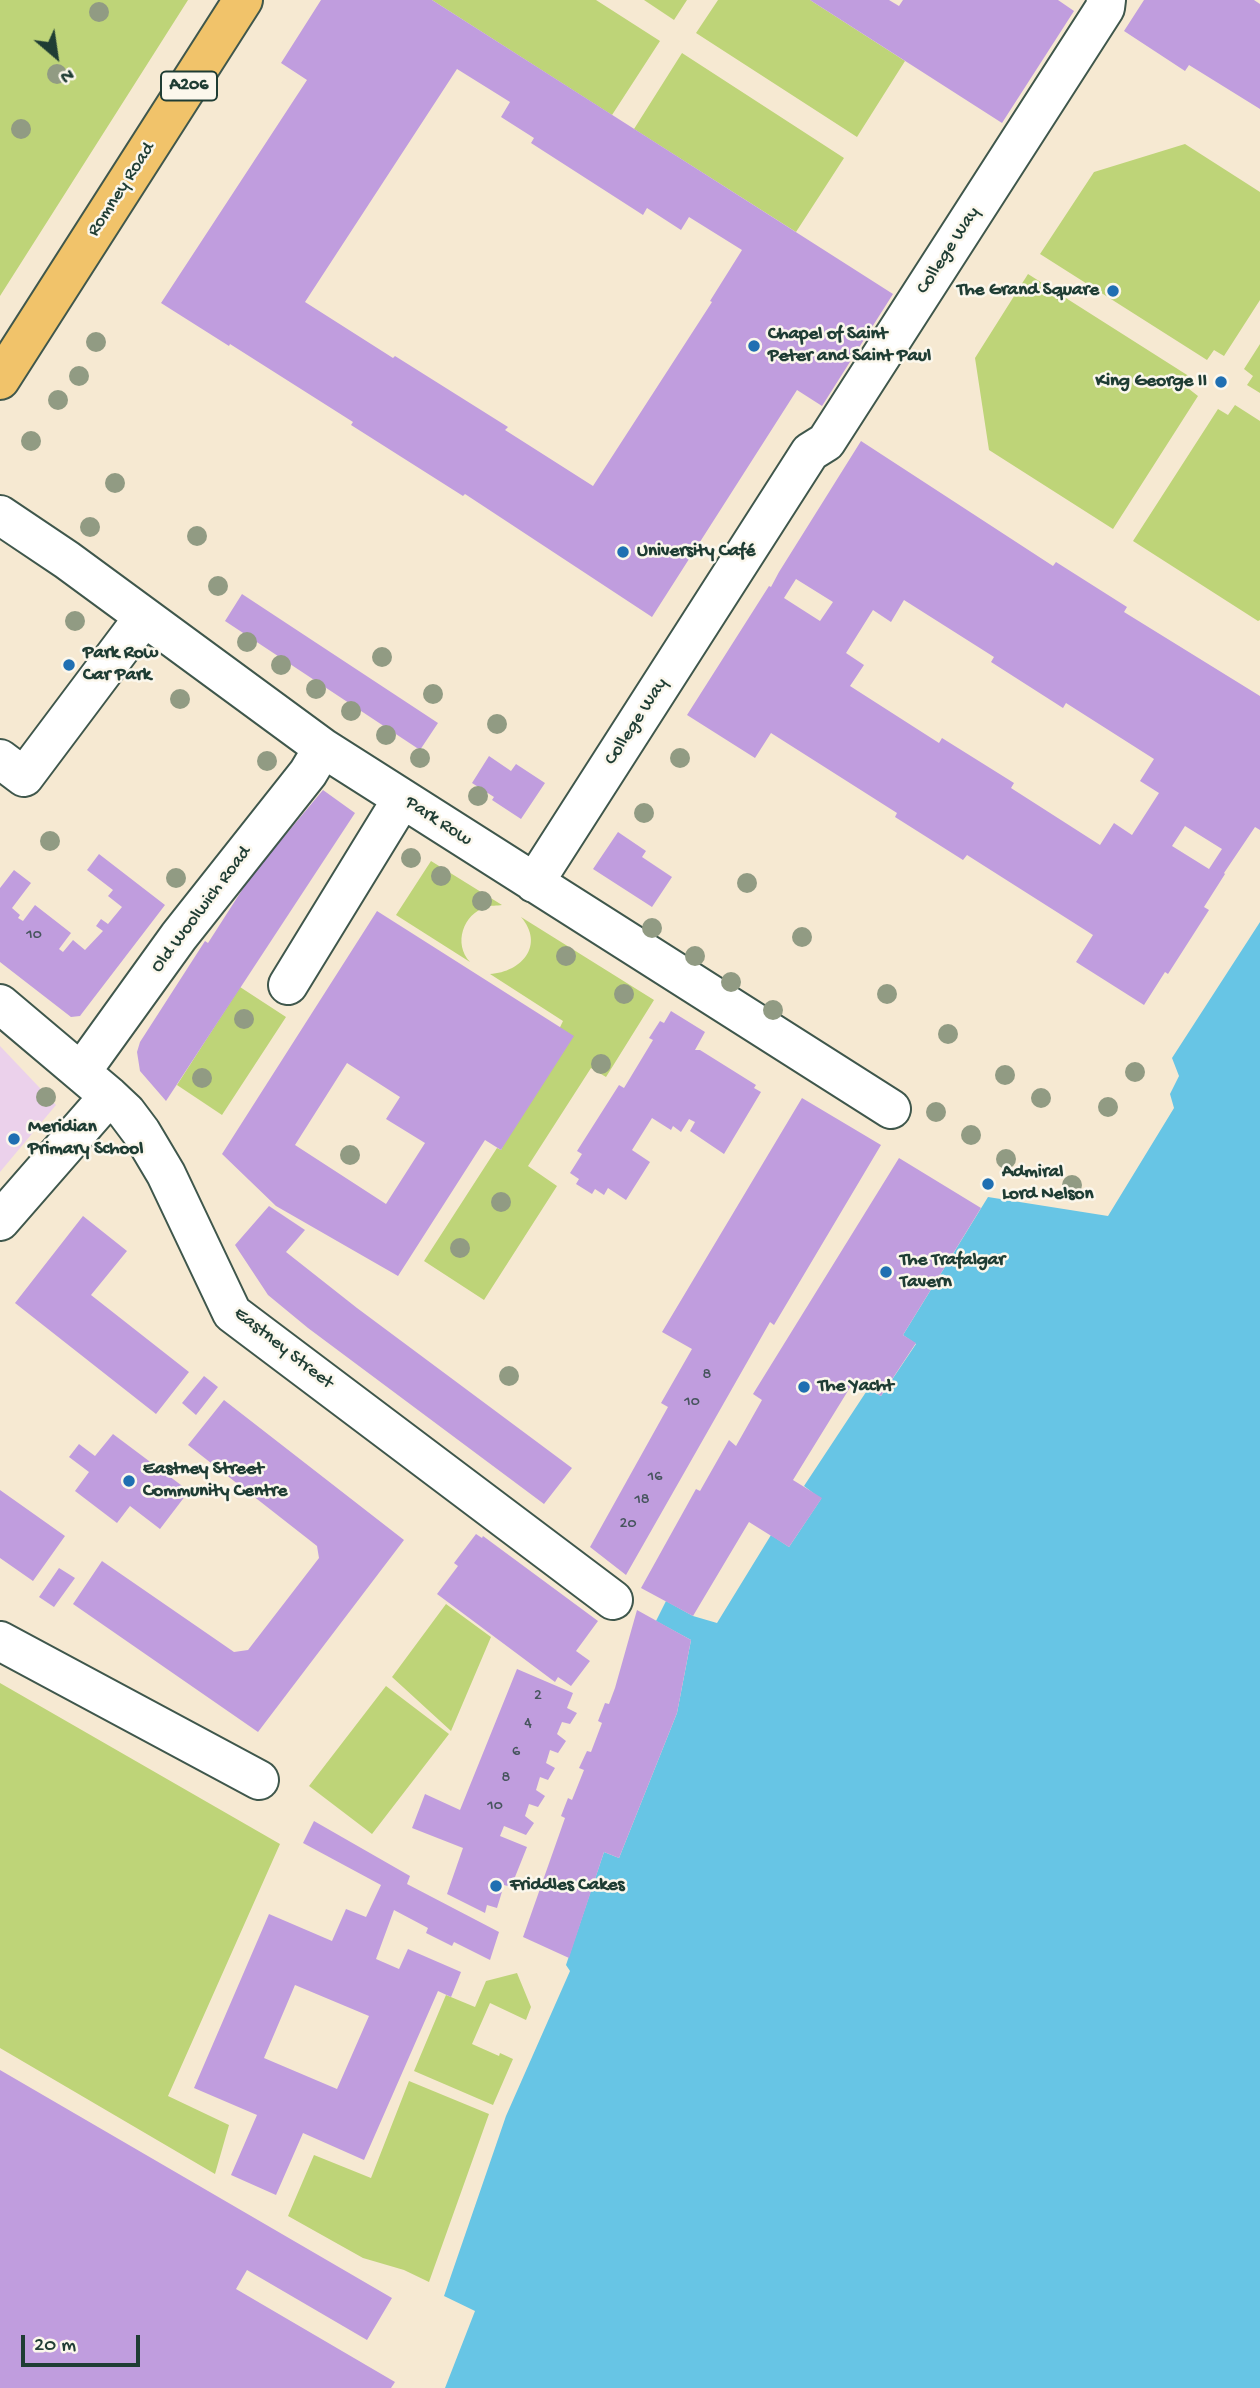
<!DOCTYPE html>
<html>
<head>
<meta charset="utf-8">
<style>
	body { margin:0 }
	#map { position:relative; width:1260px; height:2388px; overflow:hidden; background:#f6e9d2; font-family:"Gochi Hand",sans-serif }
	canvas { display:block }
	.north { position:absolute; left:21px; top:21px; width:70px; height:70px; -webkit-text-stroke:5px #fbf7ec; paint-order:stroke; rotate:151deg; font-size:19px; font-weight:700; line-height:28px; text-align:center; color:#1f3d34 }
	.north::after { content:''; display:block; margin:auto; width:24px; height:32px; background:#1f3d34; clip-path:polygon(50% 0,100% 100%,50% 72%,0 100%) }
	.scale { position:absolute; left:21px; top:2335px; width:119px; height:32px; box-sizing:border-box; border:4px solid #1f3d34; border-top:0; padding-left:9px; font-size:21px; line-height:24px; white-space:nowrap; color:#1f3d34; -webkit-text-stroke:5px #fbf7ec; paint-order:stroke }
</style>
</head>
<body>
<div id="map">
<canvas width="1260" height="2388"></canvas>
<div class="north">N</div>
<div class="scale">20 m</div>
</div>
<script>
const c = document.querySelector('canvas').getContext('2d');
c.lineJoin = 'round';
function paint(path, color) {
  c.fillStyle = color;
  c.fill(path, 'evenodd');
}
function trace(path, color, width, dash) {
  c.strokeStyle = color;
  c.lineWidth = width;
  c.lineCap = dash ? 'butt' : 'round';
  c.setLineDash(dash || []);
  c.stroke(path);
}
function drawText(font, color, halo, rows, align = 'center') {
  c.font = font + ' "Gochi Hand",sans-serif';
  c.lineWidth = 5;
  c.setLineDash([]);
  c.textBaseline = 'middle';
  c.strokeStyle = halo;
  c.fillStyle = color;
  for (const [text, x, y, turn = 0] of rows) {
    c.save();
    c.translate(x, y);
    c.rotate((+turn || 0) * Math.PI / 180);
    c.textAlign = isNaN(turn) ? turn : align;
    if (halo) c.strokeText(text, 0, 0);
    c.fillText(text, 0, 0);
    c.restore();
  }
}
const built = new Path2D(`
	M 0,1046 L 56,1105 L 0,1172 Z`);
const green = new Path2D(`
	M 0,0 L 188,0 L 0,296 Z
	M 432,0 L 596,0 L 660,41 L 612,115 Z
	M 644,0 L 687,0 L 674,20 Z
	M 718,0 L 810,0 L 905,61 L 857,137 L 696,33 Z
	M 682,53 L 844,158 L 796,232 L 634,129 Z
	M 1185,144 L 1260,192 L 1260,300 L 1224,356 L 1214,350 L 1207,360 L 1040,254 L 1094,172 Z
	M 1028,274 L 1195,380 L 1189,389 L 1198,396 L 1113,529 L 989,450 L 975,358 Z
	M 1260,344 L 1260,393 L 1247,385 L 1253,376 L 1244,369 Z
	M 1235,405 L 1260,421 L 1260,620 L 1258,621 L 1133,541 L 1218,409 L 1228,415 Z
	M 431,861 L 502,905 C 497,906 491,905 486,907 C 463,914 453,944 470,962 L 396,915 Z
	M 521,917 L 654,1000 L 606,1077 L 591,1068 L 528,1166 L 557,1186 L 484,1300 L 424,1261 L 497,1148 L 501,1150 L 563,1021 L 490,974 C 522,972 545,945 521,917 Z
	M 240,987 L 286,1017 L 222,1115 L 177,1085 Z
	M 446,1604 L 491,1637 L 451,1731 L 392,1677 Z
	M 0,1683 L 280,1844 L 168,2096 L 229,2125 L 215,2174 L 0,2048 Z
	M 386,1686 L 449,1734 L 372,1834 L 309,1786 Z
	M 517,1973 L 531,2007 L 526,2020 L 490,2003 L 472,2044 L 499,2056 L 500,2053 L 513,2059 L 493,2105 L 414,2071 L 446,1995 L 475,2007 L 486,1981 Z
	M 409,2081 L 489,2114 L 429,2282 L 404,2270 L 363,2258 L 288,2216 L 314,2155 L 371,2178 Z`);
const water = new Path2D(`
	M 1260,922 L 1260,2388 L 445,2388 L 475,2311 L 444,2296 L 506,2116 L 570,1971 L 566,1965 L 604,1852 L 619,1858 L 677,1713 L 691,1640 L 656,1621 L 666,1601 L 693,1616 L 717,1623 L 771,1535 L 789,1547 L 821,1499 L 804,1486 L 868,1389 L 881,1396 L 916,1344 L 903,1335 L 988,1197 L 1108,1216 L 1174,1108 L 1170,1094 L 1179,1076 L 1172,1058 Z`);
const building = new Path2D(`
	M 321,0 L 432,0 L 893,294 L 822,406 L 797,390 L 652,617 L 465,494 L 463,496 L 351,425 L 353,422 L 230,344 L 229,346 L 161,303 L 307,80 L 281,63 ZM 457,69 L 510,102 L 501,117 L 534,138 L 531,143 L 643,215 L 647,208 L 681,230 L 689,217 L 742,250 L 710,301 L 712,302 L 593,486 L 505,430 L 508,427 L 395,356 L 393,358 L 305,302 Z
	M 810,0 L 889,0 L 899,6 L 903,0 L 1058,0 L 1074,11 L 1002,123 Z
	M 1144,0 L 1254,0 L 1260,4 L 1260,109 L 1189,65 L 1185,71 L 1124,31 Z
	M 861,441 L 1053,566 L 1056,562 L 1127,607 L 1124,612 L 1260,696 L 1260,830 L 1255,827 L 1224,873 L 1225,874 L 1204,907 L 1209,910 L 1168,974 L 1165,972 L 1144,1005 L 1076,962 L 1093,935 L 967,855 L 963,860 L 895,817 L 897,813 L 771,733 L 755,758 L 687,715 L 769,586 L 771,587 L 779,572 ZM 796,579 L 833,602 L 820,621 L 784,598 ZM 904,600 L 994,657 L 991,662 L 1063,708 L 1066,703 L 1154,759 L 1140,781 L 1159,793 L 1132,835 L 1114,823 L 1100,845 L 1011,788 L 1014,783 L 942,738 L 939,743 L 850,686 L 864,665 L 846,653 L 873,610 L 891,622 ZM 1185,826 L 1222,849 L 1209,869 L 1172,846 Z
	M 242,594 L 438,723 L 420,750 L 225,621 Z
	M 489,756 L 511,771 L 516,764 L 545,783 L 521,819 L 492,800 L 494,797 L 472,783 Z
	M 323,790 L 355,813 L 166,1101 L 140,1071 L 137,1052 L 140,1042 L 205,941 L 208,943 L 251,876 Z
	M 618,832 L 646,851 L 642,857 L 672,877 L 652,907 L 593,869 Z
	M 99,854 L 165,905 L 83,1012 L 80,1016 L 71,1017 L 0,962 L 0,888 L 14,870 L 31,883 L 12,908 L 20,915 L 18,918 L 23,921 L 35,905 L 71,933 L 59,949 L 63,952 L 73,940 L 85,950 L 103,931 L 96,926 L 101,919 L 108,924 L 122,907 L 108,896 L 113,890 L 87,870 Z
	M 377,911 L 574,1036 L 501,1150 L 485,1140 L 398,1276 L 276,1206 L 222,1154 ZM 347,1063 L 400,1097 L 386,1119 L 425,1143 L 386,1204 L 295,1145 Z
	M 671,1011 L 705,1032 L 695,1050 L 700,1050 L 756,1085 L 754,1088 L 761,1092 L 724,1154 L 690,1131 L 695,1122 L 689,1119 L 681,1132 L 673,1126 L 671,1130 L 652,1118 L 632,1150 L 650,1162 L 626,1200 L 608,1188 L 604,1195 L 595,1189 L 592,1194 L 576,1184 L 579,1179 L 570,1173 L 582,1154 L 577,1151 L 619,1085 L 624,1088 L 653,1040 L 649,1038 L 660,1021 L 664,1023 Z
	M 802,1098 L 881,1145 L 774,1325 L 770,1322 L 626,1575 L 590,1547 L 668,1407 L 661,1403 L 692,1349 L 662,1332 Z
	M 899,1158 L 981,1208 L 903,1335 L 916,1343 L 881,1396 L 854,1381 L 793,1480 L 822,1498 L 789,1547 L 749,1522 L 693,1616 L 641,1588 L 696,1489 L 700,1491 L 729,1440 L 736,1446 L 762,1400 L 753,1394 Z
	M 269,1206 L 305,1230 L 286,1252 L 357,1308 L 572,1468 L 544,1504 L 308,1328 L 268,1295 L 235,1245 Z
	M 83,1216 L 127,1251 L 91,1295 L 189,1372 L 156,1414 L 15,1303 Z
	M 204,1376 L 218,1387 L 196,1415 L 182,1403 Z
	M 224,1400 L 404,1540 L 258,1732 L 73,1604 L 102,1561 L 234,1652 L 248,1650 L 319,1558 L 317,1546 L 188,1445 Z
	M 113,1434 L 189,1491 L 160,1529 L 130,1506 L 117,1523 L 75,1491 L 89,1472 L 69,1457 L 79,1444 L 95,1456 Z
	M 0,1490 L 65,1536 L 33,1581 L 0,1558 Z
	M 476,1534 L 482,1538 L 483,1536 L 598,1621 L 576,1651 L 590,1661 L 571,1686 L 558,1677 L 555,1682 L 437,1594 L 458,1566 L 454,1563 Z
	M 59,1568 L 75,1578 L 54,1607 L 39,1597 Z
	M 637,1610 L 691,1640 L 677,1713 L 619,1858 L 604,1852 L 569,1958 L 523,1937 L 565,1818 L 561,1816 L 568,1798 L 572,1800 L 584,1770 L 579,1768 L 587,1751 L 591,1752 L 602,1723 L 598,1721 L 605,1703 L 609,1704 L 615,1688 Z
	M 517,1669 L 573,1693 L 567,1708 L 577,1713 L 570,1724 L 562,1722 L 557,1734 L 566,1741 L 558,1753 L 550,1750 L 546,1763 L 555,1768 L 548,1780 L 540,1777 L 536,1790 L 545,1796 L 538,1807 L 529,1804 L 525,1816 L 534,1823 L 526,1835 L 504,1826 L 500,1836 L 527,1847 L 511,1887 L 504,1885 L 497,1908 L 487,1905 L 485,1913 L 447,1894 L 463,1848 L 412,1828 L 425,1794 L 460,1810 Z
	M 314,1821 L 410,1876 L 407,1884 L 499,1932 L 490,1960 L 454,1942 L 452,1946 L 426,1933 L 428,1928 L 394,1910 L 376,1959 L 399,1969 L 408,1949 L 461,1972 L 451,1997 L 438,1991 L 364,2160 L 303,2133 L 276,2195 L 231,2175 L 257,2115 L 194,2088 L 269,1914 L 332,1941 L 346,1909 L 366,1917 L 381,1885 L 303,1843 ZM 295,1985 L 369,2016 L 337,2089 L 264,2058 Z
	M 0,2070 L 392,2298 L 367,2340 L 247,2270 L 236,2289 L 395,2382 L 391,2388 L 0,2388 Z`);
const minor = new Path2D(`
	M 0,515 L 67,560 L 323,748 L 891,1109
	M 0,759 L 24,777 L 144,617
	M 534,883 L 810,452 L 826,442 L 1105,8 L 1106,0
	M 288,985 L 402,799
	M 0,1004 L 109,1096 L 126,1112 L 141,1132 L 166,1174 L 232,1313 L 613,1600
	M 81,1072 L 179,936 L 308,773 L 323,748
	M 0,1221 L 109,1096
	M 0,1641 L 259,1780`);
const major = new Path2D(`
	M 0,380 L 243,0`);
const trees = [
	[99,12],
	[57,74],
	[21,129],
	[96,342],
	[79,376],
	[58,400],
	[31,441],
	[115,483],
	[90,527],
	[197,536],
	[218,586],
	[75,621],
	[247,642],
	[382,657],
	[281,665],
	[316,689],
	[433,694],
	[180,699],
	[351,711],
	[497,724],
	[386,735],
	[420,758],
	[680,758],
	[267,761],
	[478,796],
	[644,813],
	[50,841],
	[411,858],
	[441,876],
	[176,878],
	[747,883],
	[482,901],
	[652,928],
	[802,937],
	[566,956],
	[695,956],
	[731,982],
	[624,994],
	[887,994],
	[773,1010],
	[244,1019],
	[948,1034],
	[601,1064],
	[1135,1072],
	[1005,1075],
	[202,1078],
	[46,1097],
	[1041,1098],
	[1108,1107],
	[936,1112],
	[971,1135],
	[350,1155],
	[1006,1159],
	[1072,1185],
	[501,1202],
	[460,1248],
	[509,1376]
];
const markers = [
	[1113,291,7,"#1f6fb2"],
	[754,346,7,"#1f6fb2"],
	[1221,382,7,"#1f6fb2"],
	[623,552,7,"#1f6fb2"],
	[69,665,7,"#1f6fb2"],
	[14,1139,7,"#1f6fb2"],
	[988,1184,7,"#1f6fb2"],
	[886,1272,7,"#1f6fb2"],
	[804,1387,7,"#1f6fb2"],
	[129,1481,7,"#1f6fb2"],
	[496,1886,7,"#1f6fb2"]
];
const numberNames = [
	["10",34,936],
	["8",707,1376],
	["10",692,1403],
	["16",655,1478],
	["18",642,1501],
	["20",628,1525],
	["2",538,1697],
	["4",528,1725],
	["6",516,1753],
	["8",506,1779],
	["10",495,1807]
];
const shields = [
	[189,86,56]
];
const shieldNames = [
	["A206",189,86]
];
const streetNames = [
	["Romney Road",122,190,-57],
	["College Way",949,251,-57],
	["College Way",637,722,-57],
	["Park Row",438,822,33],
	["Old Woolwich Road",202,910,-53],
	["Eastney Street",283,1349,38]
];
const poiNames = [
	["The Grand Square",1099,291,"right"],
	["Chapel of Saint",768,335],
	["Peter and Saint Paul",768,357],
	["King George II",1207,382,"right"],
	["University Café",637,552],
	["Park Row",83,654],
	["Car Park",83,676],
	["Meridian",28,1128],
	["Primary School",28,1150],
	["Admiral",1002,1173],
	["Lord Nelson",1002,1195],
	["The Trafalgar",900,1261],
	["Tavern",900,1283],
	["The Yacht",818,1387],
	["Eastney Street",143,1470],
	["Community Centre",143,1492],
	["Friddles Cakes",510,1886]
];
paint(built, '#ebd1eb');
paint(green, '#bed478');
paint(water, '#67c5e5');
paint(building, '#c09dde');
trace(minor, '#3f574c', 42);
trace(major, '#3f574c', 42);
trace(minor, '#fff', 38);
trace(major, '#f1c36a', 38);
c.fillStyle = '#919b83';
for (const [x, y] of trees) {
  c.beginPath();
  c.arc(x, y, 10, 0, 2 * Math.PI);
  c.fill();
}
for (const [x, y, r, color] of markers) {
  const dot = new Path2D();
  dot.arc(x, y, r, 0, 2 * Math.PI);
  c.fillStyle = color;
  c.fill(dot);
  trace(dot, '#fbf7ec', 2.5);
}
drawText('16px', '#47555e', null, numberNames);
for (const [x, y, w] of shields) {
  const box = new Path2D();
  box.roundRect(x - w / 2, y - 14.5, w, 29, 5);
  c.fillStyle = '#fbf7ec';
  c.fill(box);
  trace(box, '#1f3d34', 2);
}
drawText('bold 18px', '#1f3d34', null, shieldNames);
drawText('19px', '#1f3d34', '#fbf7ec', streetNames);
drawText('bold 19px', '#1f3d34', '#fbf7ec', poiNames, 'left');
</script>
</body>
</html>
